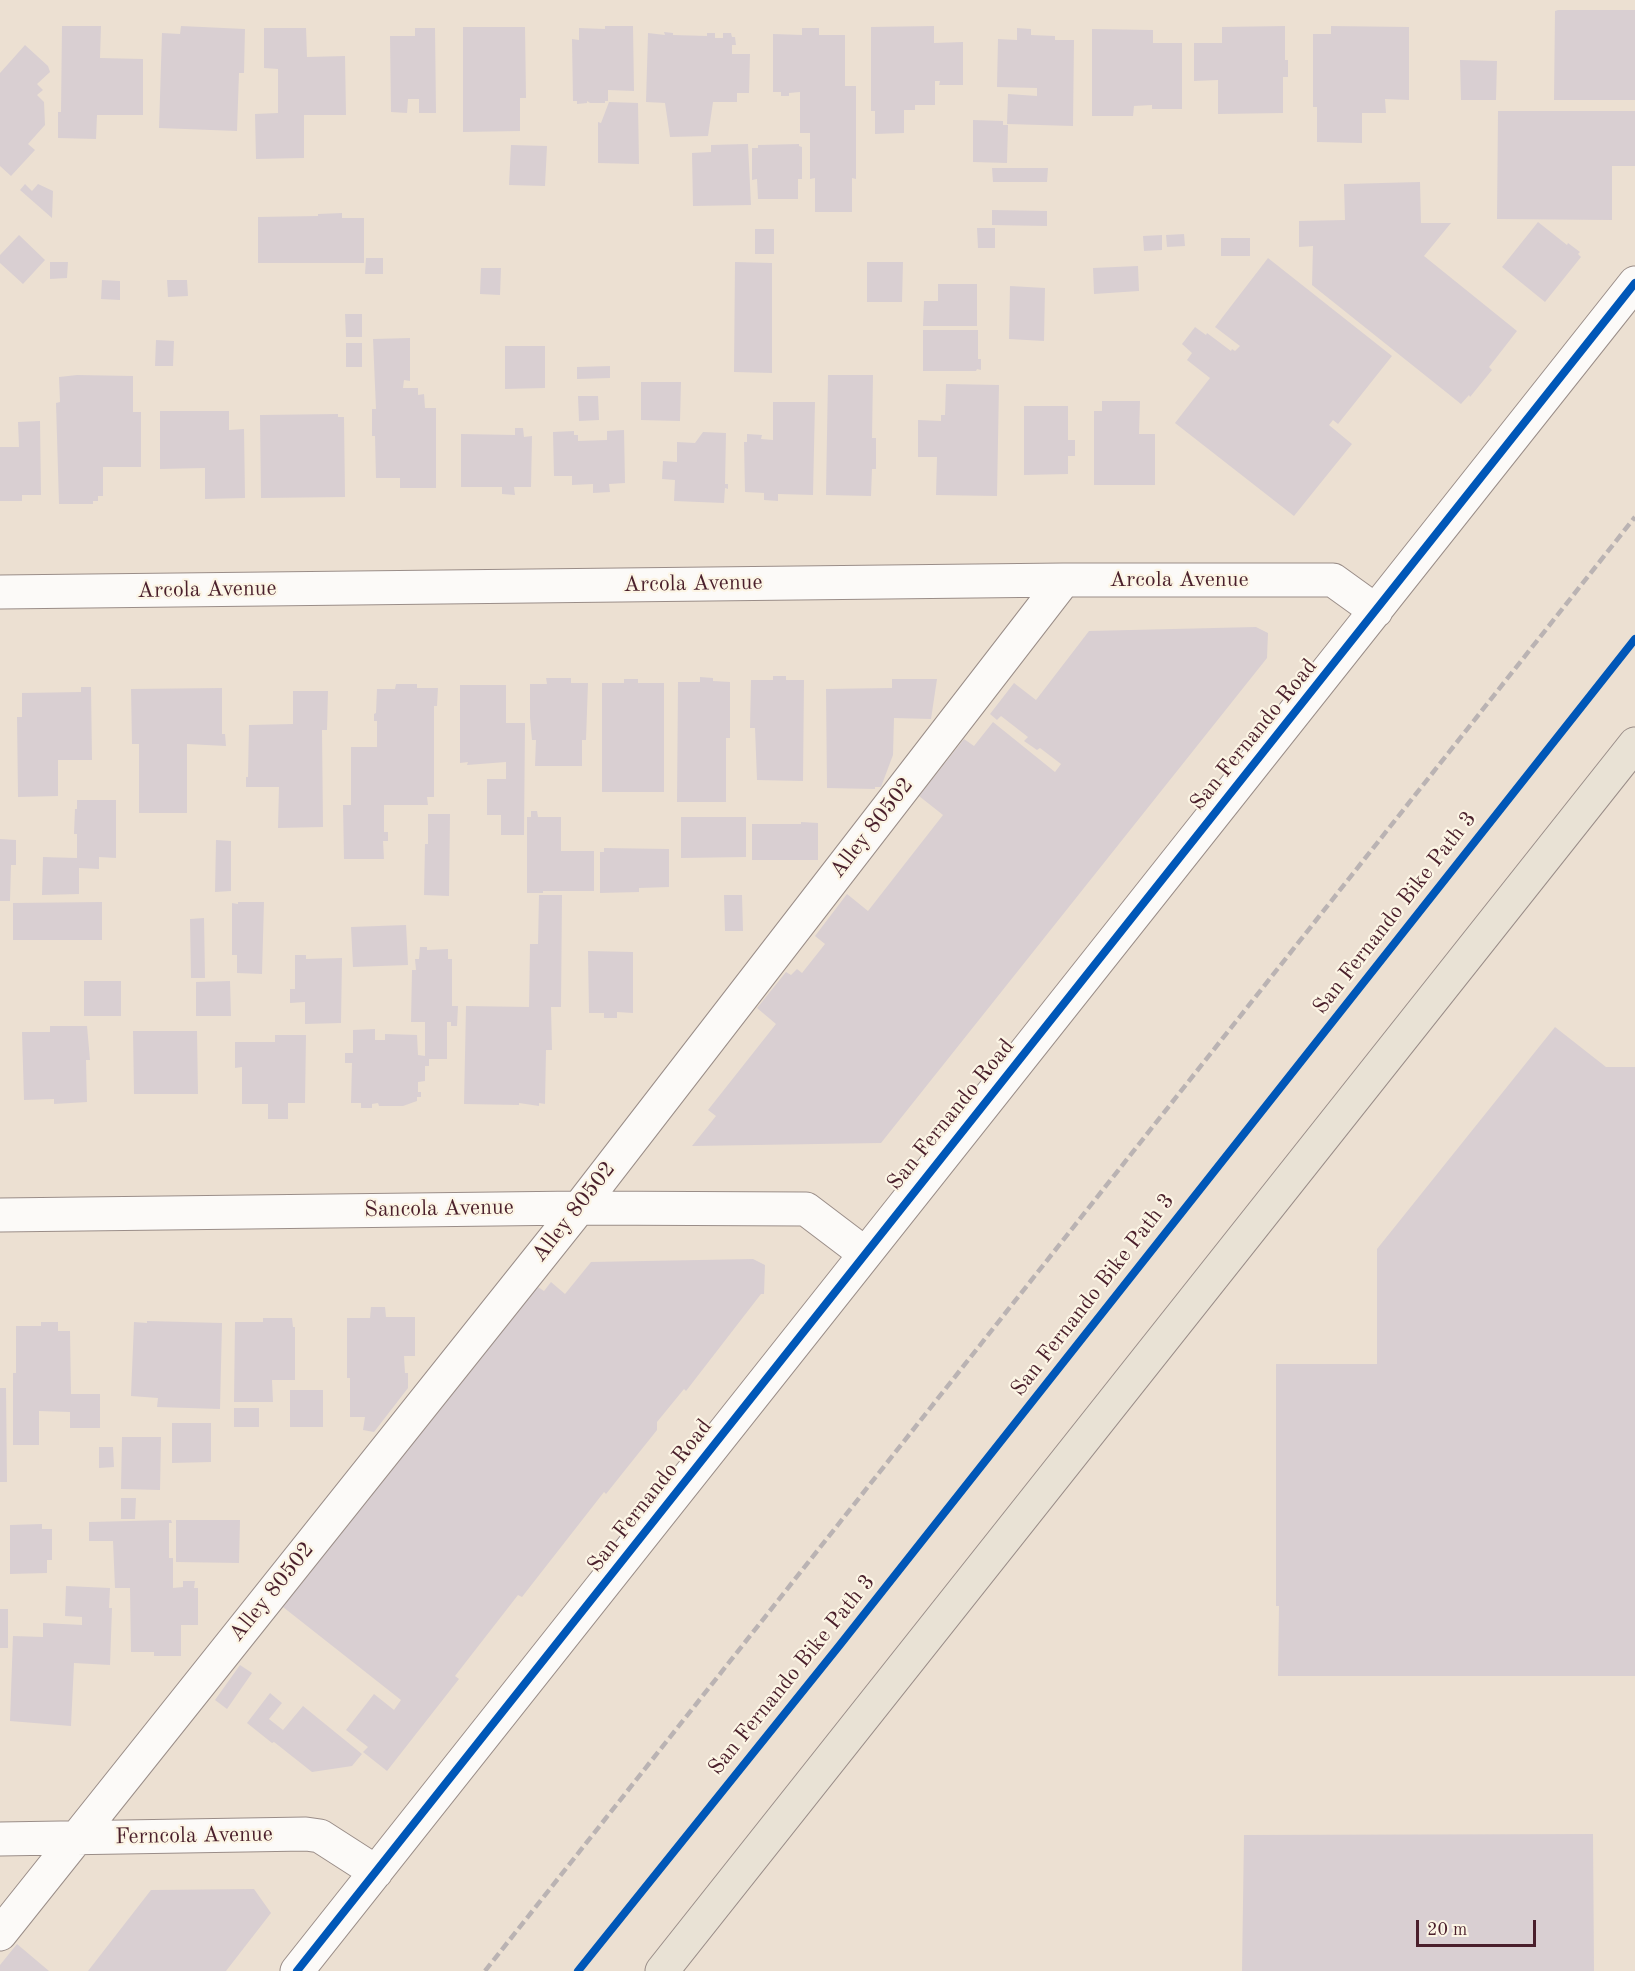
<!DOCTYPE html>
<html>
<head>
<meta charset="utf-8">
<style>
	body { margin:0 }
	#map { position:relative; width:1635px; height:1971px; overflow:hidden; background:#ece0d2; font-family:"Old Standard TT",serif }
	canvas { display:block }
	.scale { position:absolute; left:1416px; top:1920px; width:120px; height:27px; box-sizing:border-box; border:3px solid #4a1f2b; border-top:0; padding-left:8px; font-size:18px; line-height:21px; white-space:nowrap; color:#4a1f2b; -webkit-text-stroke:4px #fcf5e5; paint-order:stroke }
</style>
</head>
<body>
<div id="map">
<canvas width="1635" height="1971"></canvas>
<div class="scale">20 m</div>
</div>
<script>
const c = document.querySelector('canvas').getContext('2d');
c.lineJoin = 'round';
function paint(path, color) {
  c.fillStyle = color;
  c.fill(path, 'evenodd');
}
function trace(path, color, width, dash) {
  c.strokeStyle = color;
  c.lineWidth = width;
  c.lineCap = dash ? 'butt' : 'round';
  c.setLineDash(dash || []);
  c.stroke(path);
}
function drawText(font, color, halo, rows, align = 'center') {
  c.font = font + ' "Old Standard TT",serif';
  c.lineWidth = 4.5;
  c.setLineDash([]);
  c.textBaseline = 'middle';
  c.strokeStyle = halo;
  c.fillStyle = color;
  for (const [text, x, y, turn = 0] of rows) {
    c.save();
    c.translate(x, y);
    c.rotate((+turn || 0) * Math.PI / 180);
    c.textAlign = isNaN(turn) ? turn : align;
    if (halo) c.strokeText(text, 0, 0);
    c.fillText(text, 0, 0);
    c.restore();
  }
}
const building = new Path2D(`
	M 1558,10 L 1635,10 L 1635,100 L 1554,100 L 1555,11 Z
	M 62,26 L 101,26 L 100,58 L 143,59 L 143,115 L 97,115 L 96,139 L 58,138 L 58,112 L 61,112 Z
	M 181,26 L 245,29 L 244,73 L 239,73 L 237,131 L 159,128 L 162,33 L 180,34 Z
	M 605,26 L 633,26 L 634,91 L 608,90 L 608,101 L 605,101 L 605,103 L 590,103 L 587,101 L 587,103 L 577,104 L 577,101 L 573,101 L 572,39 L 579,40 L 579,28 L 605,29 Z
	M 934,26 L 934,43 L 963,42 L 963,85 L 939,85 L 940,81 L 935,81 L 935,105 L 915,105 L 915,110 L 904,110 L 904,133 L 875,134 L 875,111 L 871,111 L 871,27 Z
	M 1285,26 L 1285,60 L 1288,60 L 1288,77 L 1283,77 L 1283,113 L 1218,114 L 1218,80 L 1194,81 L 1194,43 L 1222,43 L 1222,27 Z
	M 1331,26 L 1409,27 L 1409,100 L 1385,99 L 1386,113 L 1362,113 L 1362,143 L 1317,142 L 1317,107 L 1313,107 L 1313,34 L 1331,34 Z
	M 463,27 L 525,27 L 526,98 L 520,98 L 520,131 L 463,132 Z
	M 264,28 L 306,28 L 307,57 L 345,56 L 346,115 L 304,115 L 304,158 L 256,159 L 255,114 L 278,113 L 278,69 L 264,68 Z
	M 415,28 L 435,28 L 436,113 L 419,113 L 419,99 L 408,99 L 407,113 L 391,112 L 390,36 L 415,36 Z
	M 802,28 L 819,28 L 819,35 L 845,35 L 845,86 L 856,86 L 856,179 L 852,178 L 852,212 L 815,212 L 815,178 L 810,179 L 810,133 L 800,133 L 800,92 L 789,93 L 789,96 L 781,96 L 781,92 L 773,92 L 773,34 L 802,35 Z
	M 1017,28 L 1031,29 L 1031,35 L 1055,36 L 1055,40 L 1074,40 L 1073,126 L 1007,124 L 1008,94 L 1037,96 L 1037,88 L 997,87 L 998,39 L 1017,40 Z
	M 1092,29 L 1153,30 L 1153,43 L 1182,43 L 1182,109 L 1152,109 L 1152,105 L 1134,106 L 1133,116 L 1092,116 Z
	M 664,32 L 673,33 L 673,35 L 707,36 L 707,33 L 715,33 L 715,38 L 723,38 L 723,33 L 731,33 L 732,37 L 735,37 L 736,45 L 732,45 L 732,54 L 750,54 L 749,93 L 737,93 L 737,102 L 713,102 L 708,136 L 670,137 L 665,103 L 646,102 L 648,33 L 665,35 Z
	M 25,45 L 48,66 L 50,72 L 37,84 L 43,90 L 37,95 L 44,102 L 45,125 L 28,144 L 35,150 L 11,176 L 0,166 L 0,73 Z
	M 1460,60 L 1497,61 L 1496,100 L 1461,100 Z
	M 609,102 L 638,103 L 639,164 L 598,163 L 598,122 L 601,123 Z
	M 1498,111 L 1635,111 L 1635,166 L 1612,166 L 1612,220 L 1497,219 Z
	M 973,120 L 1003,121 L 1003,125 L 1008,125 L 1007,163 L 973,162 Z
	M 748,144 L 751,205 L 693,206 L 692,153 L 711,152 L 711,145 Z
	M 799,144 L 799,146 L 802,147 L 802,179 L 798,179 L 798,199 L 758,199 L 757,179 L 752,180 L 752,148 L 758,148 L 758,145 Z
	M 511,145 L 547,146 L 545,186 L 509,185 Z
	M 992,168 L 1048,168 L 1047,182 L 993,182 Z
	M 1420,182 L 1421,223 L 1451,223 L 1424,256 L 1517,331 L 1489,367 L 1492,370 L 1470,397 L 1469,395 L 1461,404 L 1312,285 L 1313,246 L 1299,247 L 1299,221 L 1345,220 L 1344,184 Z
	M 25,184 L 32,191 L 38,184 L 53,191 L 52,218 L 20,190 Z
	M 992,210 L 1047,211 L 1047,226 L 992,225 Z
	M 342,213 L 342,218 L 364,218 L 364,263 L 258,263 L 258,217 L 318,216 L 318,214 Z
	M 1538,222 L 1567,245 L 1568,243 L 1580,252 L 1578,254 L 1581,257 L 1545,302 L 1502,267 Z
	M 977,228 L 995,228 L 995,248 L 978,248 Z
	M 755,229 L 774,229 L 774,254 L 755,254 Z
	M 1184,234 L 1185,246 L 1167,247 L 1166,235 Z
	M 19,235 L 45,260 L 23,284 L 0,263 L 0,255 Z
	M 1162,235 L 1162,250 L 1144,251 L 1143,236 Z
	M 1221,238 L 1250,238 L 1250,256 L 1221,256 Z
	M 366,258 L 383,258 L 383,274 L 365,274 Z
	M 1268,258 L 1392,356 L 1338,424 L 1333,420 L 1329,425 L 1352,444 L 1294,516 L 1175,423 L 1210,378 L 1187,360 L 1192,353 L 1182,344 L 1195,327 L 1206,335 L 1207,333 L 1231,351 L 1232,349 L 1235,351 L 1240,346 L 1215,327 Z
	M 50,262 L 68,262 L 67,278 L 50,279 Z
	M 735,262 L 772,263 L 772,373 L 734,372 Z
	M 867,262 L 903,262 L 902,302 L 867,302 Z
	M 1138,266 L 1139,291 L 1094,294 L 1093,268 Z
	M 481,268 L 501,268 L 500,295 L 480,294 Z
	M 102,280 L 120,281 L 120,300 L 101,299 Z
	M 167,280 L 187,280 L 188,296 L 168,297 Z
	M 938,284 L 977,284 L 977,326 L 923,326 L 924,301 L 938,301 Z
	M 1010,286 L 1045,288 L 1044,341 L 1009,339 Z
	M 345,314 L 362,314 L 362,337 L 346,337 Z
	M 923,330 L 978,330 L 978,359 L 981,359 L 981,370 L 977,369 L 976,371 L 923,371 Z
	M 410,338 L 410,381 L 404,380 L 403,388 L 418,388 L 418,395 L 424,394 L 425,408 L 436,408 L 436,488 L 400,488 L 400,478 L 376,478 L 375,436 L 372,436 L 372,409 L 376,409 L 373,339 Z
	M 156,340 L 174,341 L 173,366 L 155,366 Z
	M 346,343 L 362,343 L 362,367 L 346,367 Z
	M 505,346 L 545,346 L 545,388 L 505,389 Z
	M 610,366 L 610,378 L 577,379 L 577,367 Z
	M 77,375 L 133,376 L 133,412 L 141,412 L 141,467 L 103,467 L 103,496 L 98,496 L 98,501 L 93,501 L 93,504 L 59,504 L 56,403 L 60,402 L 59,377 Z
	M 828,375 L 873,375 L 872,438 L 876,438 L 876,469 L 872,469 L 871,496 L 826,495 Z
	M 641,382 L 681,382 L 680,421 L 641,420 Z
	M 946,384 L 999,385 L 997,496 L 936,495 L 937,457 L 918,457 L 918,420 L 941,421 L 941,415 L 945,415 Z
	M 578,396 L 598,396 L 599,420 L 579,421 Z
	M 1102,401 L 1140,401 L 1139,434 L 1155,434 L 1155,485 L 1094,485 L 1094,411 L 1102,411 Z
	M 773,402 L 815,402 L 813,495 L 778,494 L 778,501 L 764,500 L 764,493 L 745,492 L 744,442 L 747,442 L 747,434 L 762,435 L 761,439 L 773,440 Z
	M 1024,406 L 1068,406 L 1068,440 L 1075,440 L 1075,456 L 1068,456 L 1068,474 L 1024,475 Z
	M 160,411 L 229,411 L 229,430 L 244,429 L 245,498 L 205,499 L 205,468 L 160,469 Z
	M 338,414 L 338,417 L 344,417 L 345,497 L 261,498 L 260,415 Z
	M 40,421 L 41,495 L 22,495 L 22,501 L 0,501 L 0,447 L 19,447 L 18,422 Z
	M 515,428 L 523,428 L 524,437 L 532,436 L 531,487 L 514,487 L 515,495 L 502,494 L 502,487 L 461,487 L 461,434 L 515,435 Z
	M 624,430 L 625,483 L 609,484 L 610,492 L 593,493 L 593,484 L 572,485 L 572,476 L 554,476 L 553,432 L 574,431 L 574,435 L 578,435 L 578,441 L 607,440 L 607,431 Z
	M 703,432 L 726,433 L 725,484 L 728,484 L 728,489 L 725,488 L 724,503 L 674,501 L 675,480 L 662,479 L 663,461 L 677,462 L 677,442 L 695,443 Z
	M 1256,627 L 1268,633 L 1267,658 L 881,1143 L 692,1146 L 716,1116 L 708,1110 L 776,1024 L 757,1008 L 786,972 L 791,975 L 797,969 L 802,973 L 825,944 L 815,936 L 847,894 L 868,911 L 943,815 L 919,796 L 964,739 L 974,746 L 993,722 L 1055,772 L 1061,764 L 1040,748 L 1037,750 L 1024,741 L 1028,737 L 1001,716 L 997,720 L 990,714 L 1014,683 L 1036,700 L 1089,631 Z
	M 773,676 L 786,676 L 786,680 L 804,680 L 803,781 L 757,780 L 755,728 L 750,728 L 751,680 L 773,680 Z
	M 700,677 L 713,678 L 713,681 L 730,682 L 730,738 L 726,738 L 726,802 L 677,802 L 678,682 L 700,682 Z
	M 546,678 L 571,678 L 571,683 L 588,683 L 586,740 L 582,740 L 582,766 L 535,766 L 536,740 L 532,740 L 530,718 L 530,684 L 547,684 Z
	M 624,679 L 638,679 L 638,683 L 664,683 L 664,792 L 602,792 L 602,683 L 624,683 Z
	M 892,679 L 937,679 L 931,719 L 894,718 L 893,755 L 881,787 L 875,787 L 875,789 L 827,788 L 826,689 L 892,688 Z
	M 396,684 L 417,684 L 417,688 L 438,688 L 437,706 L 434,706 L 434,797 L 427,797 L 428,805 L 384,805 L 384,832 L 388,832 L 388,841 L 383,841 L 384,859 L 344,859 L 343,805 L 351,805 L 351,747 L 377,747 L 377,721 L 374,721 L 374,714 L 376,713 L 377,689 L 395,689 Z
	M 460,685 L 506,685 L 506,723 L 525,723 L 524,835 L 501,835 L 501,815 L 487,815 L 487,779 L 506,779 L 506,762 L 467,765 L 468,762 L 460,763 Z
	M 81,687 L 91,687 L 92,760 L 58,760 L 58,796 L 18,797 L 17,717 L 22,717 L 22,693 L 81,692 Z
	M 222,688 L 222,734 L 225,734 L 226,746 L 187,744 L 187,813 L 139,813 L 139,744 L 132,744 L 131,689 Z
	M 293,691 L 328,691 L 327,730 L 322,730 L 323,827 L 278,828 L 279,787 L 246,787 L 246,777 L 248,777 L 249,725 L 293,724 Z
	M 77,800 L 116,800 L 116,858 L 99,857 L 99,869 L 79,868 L 79,894 L 42,895 L 43,857 L 77,858 L 77,834 L 74,834 L 75,809 L 77,809 Z
	M 531,811 L 537,811 L 538,817 L 561,817 L 561,851 L 594,851 L 594,891 L 543,891 L 543,893 L 527,893 L 527,817 L 531,817 Z
	M 428,814 L 450,814 L 449,896 L 424,895 L 425,844 L 428,844 Z
	M 681,817 L 746,817 L 746,857 L 681,858 Z
	M 801,822 L 818,823 L 818,860 L 752,860 L 752,824 L 801,824 Z
	M 0,839 L 16,840 L 16,865 L 11,865 L 10,901 L 0,901 Z
	M 216,840 L 231,841 L 231,891 L 215,892 Z
	M 604,848 L 669,849 L 669,887 L 639,888 L 639,892 L 600,893 L 600,852 L 604,852 Z
	M 539,895 L 562,895 L 561,1007 L 551,1007 L 552,1050 L 546,1050 L 545,1104 L 539,1103 L 539,1106 L 519,1103 L 519,1105 L 464,1104 L 466,1006 L 529,1007 L 530,944 L 538,944 Z
	M 724,895 L 742,895 L 743,931 L 725,931 Z
	M 102,902 L 102,940 L 13,940 L 13,903 Z
	M 238,902 L 264,902 L 262,974 L 237,973 L 237,955 L 232,955 L 232,903 L 238,904 Z
	M 204,918 L 205,978 L 191,978 L 190,919 Z
	M 406,925 L 408,965 L 353,967 L 351,927 Z
	M 420,947 L 427,947 L 427,950 L 448,949 L 448,959 L 452,959 L 452,1006 L 458,1006 L 457,1026 L 451,1026 L 451,1022 L 447,1022 L 447,1059 L 429,1059 L 429,1066 L 425,1066 L 425,1081 L 418,1082 L 418,1092 L 421,1092 L 421,1097 L 417,1097 L 417,1101 L 403,1106 L 379,1106 L 378,1103 L 372,1104 L 372,1108 L 361,1108 L 361,1103 L 351,1103 L 352,1063 L 345,1063 L 345,1053 L 353,1053 L 353,1030 L 375,1029 L 375,1040 L 385,1040 L 385,1034 L 417,1035 L 418,1055 L 425,1056 L 425,1022 L 411,1022 L 412,970 L 416,970 L 415,959 L 419,959 Z
	M 588,951 L 633,952 L 633,1013 L 617,1012 L 617,1018 L 604,1018 L 604,1013 L 589,1013 Z
	M 295,955 L 306,955 L 306,959 L 342,958 L 341,1023 L 305,1024 L 305,1002 L 290,1003 L 290,989 L 295,989 Z
	M 84,981 L 121,981 L 121,1016 L 84,1016 Z
	M 230,981 L 231,1016 L 196,1016 L 196,982 Z
	M 50,1026 L 87,1026 L 90,1060 L 86,1060 L 87,1102 L 54,1104 L 54,1099 L 24,1100 L 22,1032 L 50,1032 Z
	M 1555,1027 L 1606,1067 L 1635,1067 L 1635,1676 L 1278,1676 L 1279,1606 L 1276,1606 L 1276,1364 L 1377,1364 L 1377,1249 Z
	M 133,1031 L 197,1031 L 198,1094 L 134,1094 Z
	M 275,1035 L 306,1035 L 305,1103 L 288,1103 L 288,1119 L 268,1119 L 268,1104 L 242,1104 L 242,1067 L 235,1068 L 235,1042 L 275,1042 Z
	M 753,1259 L 765,1265 L 764,1294 L 761,1294 L 686,1391 L 684,1389 L 657,1422 L 657,1430 L 606,1494 L 604,1492 L 522,1597 L 518,1595 L 455,1676 L 459,1679 L 387,1771 L 363,1752 L 368,1747 L 346,1730 L 374,1694 L 394,1710 L 401,1700 L 283,1607 L 538,1287 L 544,1291 L 551,1282 L 565,1294 L 591,1262 Z
	M 371,1307 L 385,1307 L 386,1317 L 415,1317 L 415,1356 L 404,1356 L 405,1373 L 408,1373 L 408,1388 L 374,1432 L 363,1430 L 365,1417 L 350,1417 L 350,1378 L 347,1378 L 347,1318 L 370,1318 Z
	M 263,1318 L 292,1318 L 293,1327 L 295,1327 L 295,1380 L 272,1380 L 273,1402 L 234,1402 L 235,1322 L 263,1322 Z
	M 147,1321 L 222,1323 L 220,1409 L 157,1407 L 158,1398 L 131,1396 L 134,1322 L 147,1323 Z
	M 41,1322 L 58,1322 L 58,1331 L 70,1331 L 71,1394 L 100,1394 L 100,1428 L 70,1428 L 70,1412 L 39,1411 L 39,1445 L 13,1445 L 13,1373 L 16,1373 L 16,1326 L 41,1326 Z
	M 0,1388 L 6,1388 L 7,1482 L 0,1482 Z
	M 290,1390 L 323,1390 L 323,1427 L 290,1427 Z
	M 234,1408 L 259,1408 L 259,1427 L 234,1427 Z
	M 172,1423 L 211,1423 L 211,1462 L 172,1463 Z
	M 122,1437 L 161,1437 L 160,1490 L 121,1489 Z
	M 99,1447 L 113,1447 L 114,1467 L 99,1468 Z
	M 121,1498 L 136,1498 L 135,1519 L 121,1519 Z
	M 171,1520 L 172,1523 L 169,1523 L 169,1558 L 173,1558 L 173,1588 L 183,1587 L 183,1581 L 195,1581 L 194,1588 L 198,1588 L 198,1625 L 181,1625 L 181,1656 L 154,1656 L 154,1652 L 131,1652 L 130,1588 L 115,1588 L 113,1541 L 89,1541 L 89,1522 Z
	M 176,1520 L 240,1520 L 239,1563 L 176,1562 Z
	M 42,1524 L 42,1529 L 52,1529 L 52,1560 L 47,1560 L 47,1573 L 10,1574 L 10,1525 Z
	M 66,1586 L 110,1588 L 109,1608 L 112,1608 L 110,1665 L 74,1663 L 71,1726 L 10,1721 L 13,1636 L 43,1637 L 43,1623 L 82,1625 L 82,1617 L 65,1616 Z
	M 0,1609 L 8,1609 L 8,1648 L 0,1648 Z
	M 240,1665 L 252,1673 L 227,1709 L 215,1700 Z
	M 270,1693 L 282,1703 L 269,1719 L 283,1730 L 303,1706 L 362,1754 L 352,1766 L 312,1772 L 274,1742 L 272,1743 L 247,1723 Z
	M 1593,1834 L 1594,1971 L 1242,1971 L 1244,1835 Z
	M 254,1889 L 271,1913 L 226,1971 L 88,1971 L 151,1890 Z
	M 17,1944 L 49,1971 L 0,1971 L 0,1965 Z`);
const minor = new Path2D(`
	M 0,592 L 1064,580 L 1333,580 L 1376,611
	M 0,1215 L 579,1208 L 806,1209 L 864,1253
	M 0,1839 L 306,1834 L 320,1836 L 376,1872
	M 0,1934 L 579,1208 L 1064,580
	M 297,1971 L 1635,283`);
const major = new Path2D(`
	M 662,1971 L 1635,744`);
const rail = new Path2D(`
	M 485,1971 L 1635,517`);
const cycleway = new Path2D(`
	M 297,1971 L 1635,283
	M 578,1971 L 839,1646 L 1635,639`);
const streetNames = [
	["Arcola Avenue",1179,580],
	["Arcola Avenue",693,584,-1],
	["Arcola Avenue",207,590,-1],
	["San Fernando Road",1254,735,-51],
	["Alley 80502",872,828,-52],
	["San Fernando Bike Path 3",1395,913,-52],
	["San Fernando Road",951,1115,-51],
	["Sancola Avenue",439,1209,-1],
	["Alley 80502",574,1212,-52],
	["San Fernando Bike Path 3",1093,1295,-52],
	["San Fernando Road",650,1496,-52],
	["Alley 80502",272,1592,-51],
	["San Fernando Bike Path 3",792,1675,-51],
	["Ferncola Avenue",194,1836,-1]
];
paint(building, '#d9cfd2');
trace(minor, '#9a8d88', 35);
trace(major, '#9a8d88', 35);
trace(minor, '#fcfaf8', 33);
trace(major, '#e9e2d5', 33);
trace(rail, '#bab3b3', 4.5, [9, 4.5]);
trace(cycleway, '#0057b8', 8);
drawText('22px', '#4a1f2b', '#fcf5e5', streetNames);
</script>
</body>
</html>
